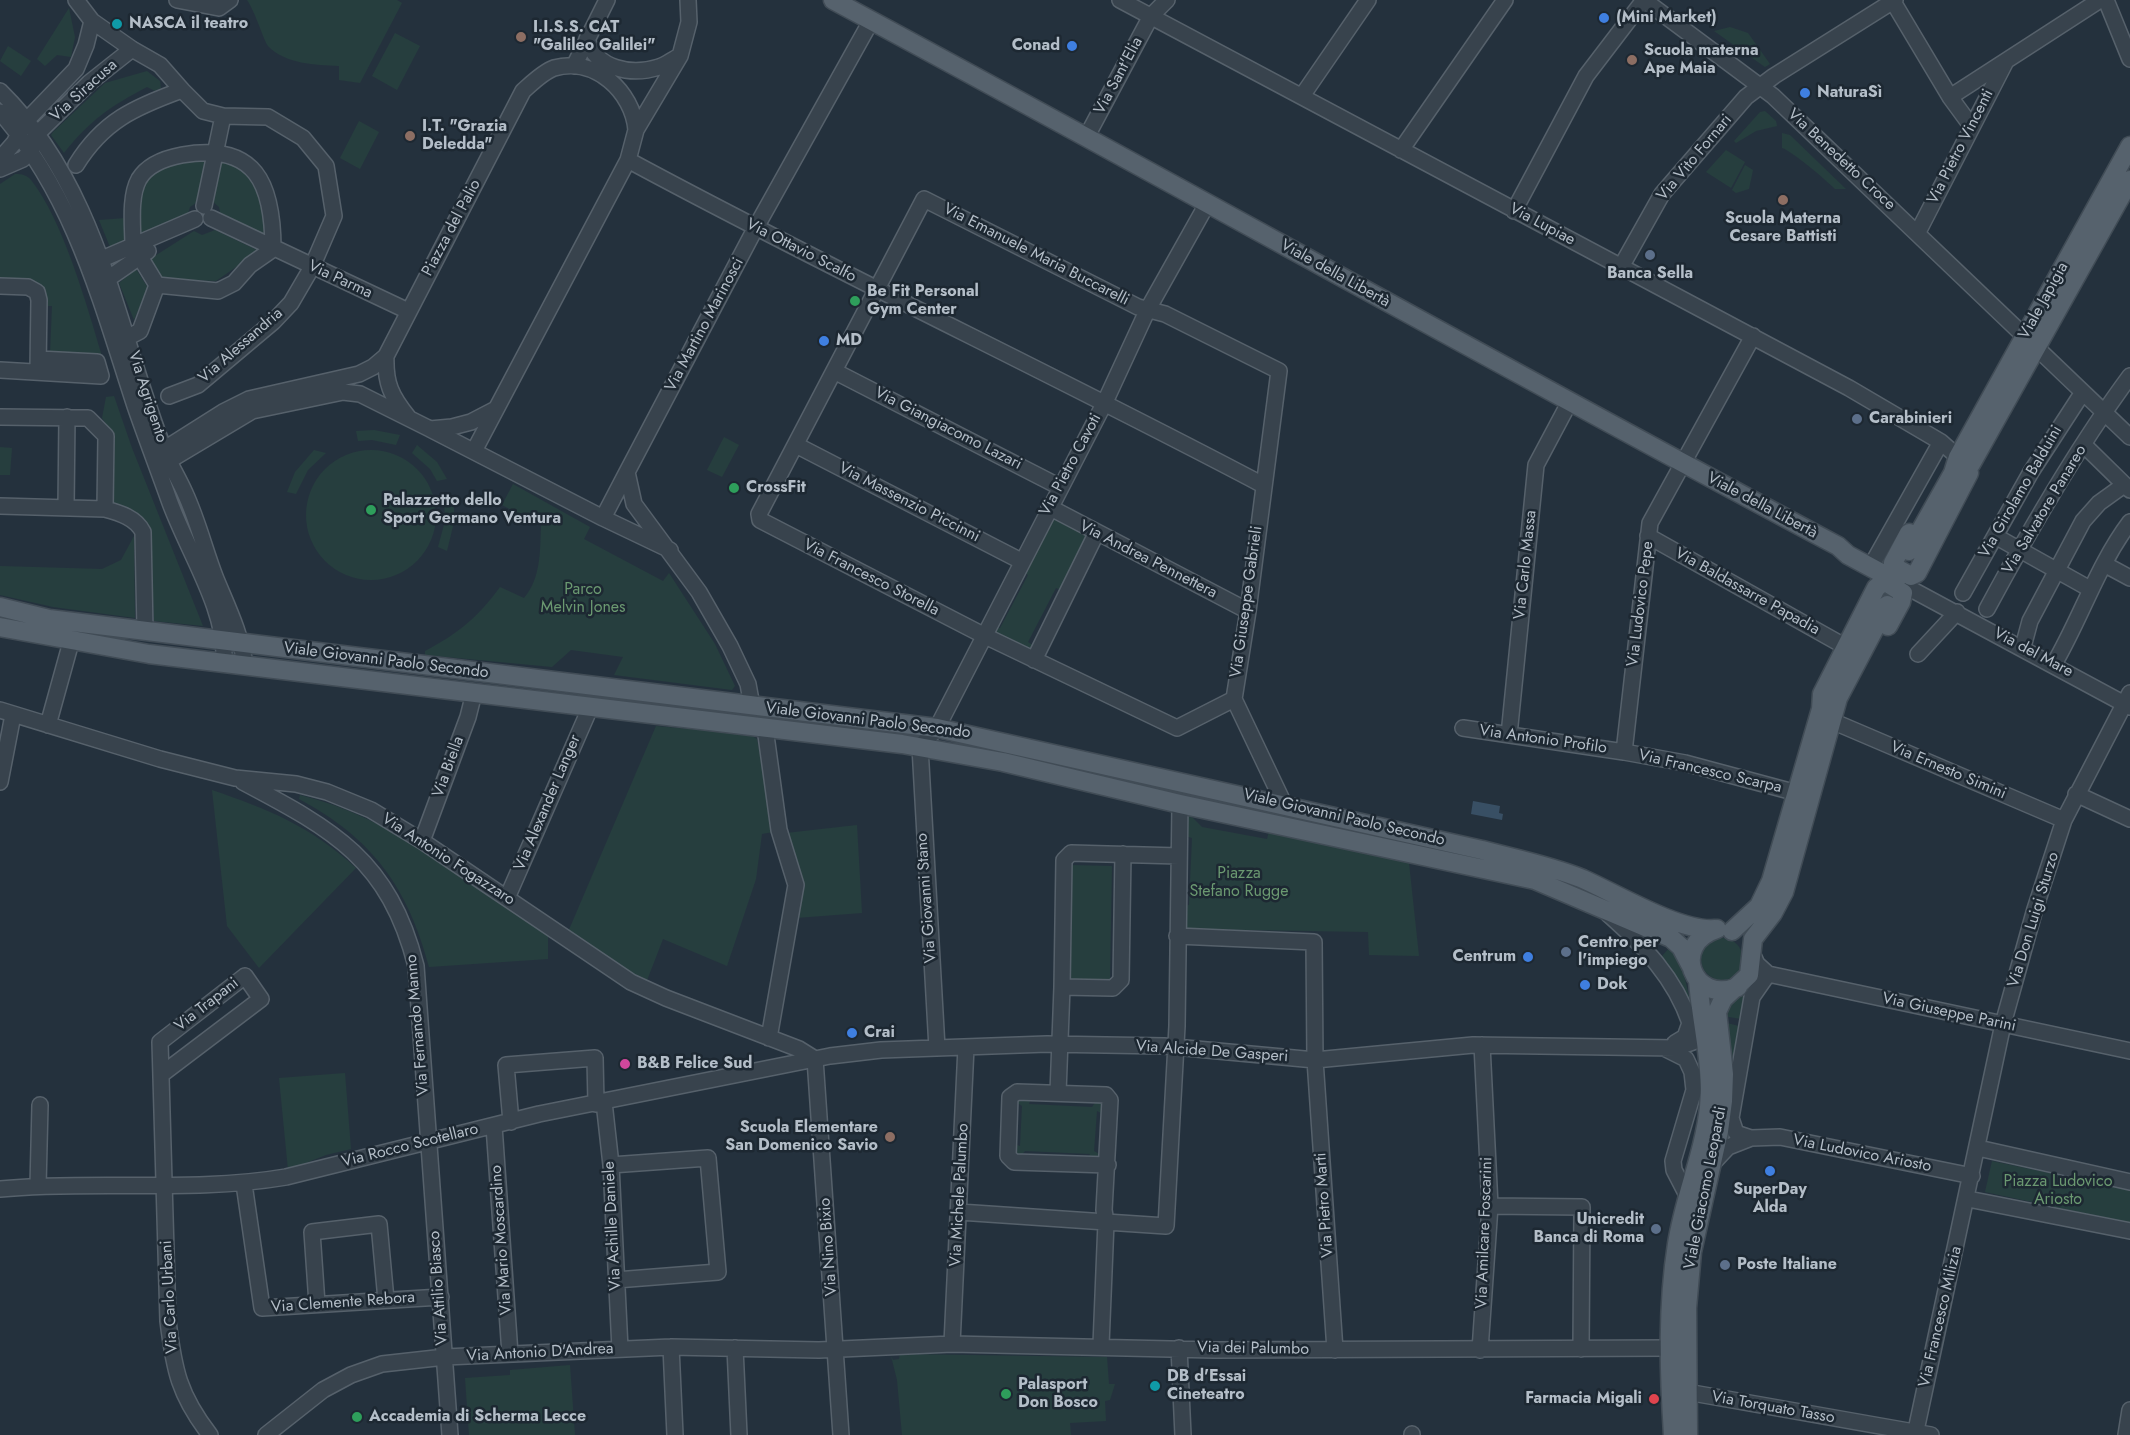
<!DOCTYPE html>
<html>
<head>
<meta charset="utf-8">
<style>
	body { margin:0 }
	canvas { display:block; background:#24313d }
</style>
</head>
<body>
<canvas width="2130" height="1435"></canvas>
<script>
const c = document.querySelector('canvas').getContext('2d');
c.lineJoin = 'round';
function paint(path, color) {
  c.fillStyle = color;
  c.fill(path, 'evenodd');
}
function trace(path, color, width, dash) {
  c.strokeStyle = color;
  c.lineWidth = width;
  c.lineCap = dash ? 'butt' : 'round';
  c.setLineDash(dash || []);
  c.stroke(path);
}
function drawText(font, color, halo, rows, align = 'center') {
  c.font = font + ' Jost,sans-serif';
  c.lineWidth = 5;
  c.setLineDash([]);
  c.textBaseline = 'middle';
  c.strokeStyle = halo;
  c.fillStyle = color;
  for (const [text, x, y, turn = 0] of rows) {
    c.save();
    c.translate(x, y);
    c.rotate((+turn || 0) * Math.PI / 180);
    c.textAlign = isNaN(turn) ? turn : align;
    if (halo) c.strokeText(text, 0, 0);
    c.fillText(text, 0, 0);
    c.restore();
  }
}
const green = new Path2D(`
	M 247,0 L 397,0 L 402,3 L 360,83 L 339,80 L 339,66 C 316,65 285,64 268,46 C 264,41 255,11 247,0 Z
	M 69,8 L 75,37 L 71,57 L 57,55 L 45,66 L 37,59 Z
	M 1730,27 L 1748,33 L 1770,64 L 1765,67 L 1714,31 Z
	M 395,33 L 420,46 L 397,90 L 372,76 Z
	M 8,46 L 31,61 L 21,76 L 0,61 Z
	M 147,71 L 160,81 L 161,88 L 155,91 L 147,87 C 111,106 90,120 64,153 L 51,135 L 53,132 L 105,83 Z
	M 1765,111 L 1776,121 L 1777,126 L 1756,131 L 1736,143 L 1734,141 L 1760,112 Z
	M 359,121 L 379,132 L 360,169 L 340,158 Z
	M 1782,133 L 1790,135 L 1846,189 L 1835,189 C 1826,180 1792,151 1782,148 Z
	M 1726,150 L 1745,162 L 1731,188 L 1706,172 Z
	M 211,155 L 202,199 L 190,207 L 187,217 L 137,240 L 142,184 L 161,166 Z
	M 220,158 C 265,182 265,192 269,240 L 221,217 L 219,207 L 211,200 Z
	M 1745,165 L 1753,170 L 1749,189 L 1736,193 L 1732,190 Z
	M 15,174 C 22,174 27,175 31,180 C 63,220 87,306 102,356 L 50,354 L 52,306 L 46,306 L 45,294 L 0,282 L 0,184 Z
	M 126,218 L 125,241 L 110,247 L 99,220 Z
	M 215,230 L 259,251 L 216,281 L 162,279 L 150,259 L 194,231 L 202,235 Z
	M 136,269 L 148,288 L 134,320 L 119,283 Z
	M 114,396 L 132,448 L 203,626 L 154,621 L 150,527 L 139,514 L 112,503 L 111,431 L 102,418 L 106,397 Z
	M 374,430 L 400,435 L 396,445 L 372,440 L 358,441 L 356,431 Z
	M 724,437 L 739,445 L 722,477 L 707,470 Z
	M 417,445 L 437,462 L 447,479 L 437,481 L 430,469 L 412,453 Z
	M 0,447 L 12,448 L 10,475 L 0,475 Z
	M306 515a65 65 0 1 1 130 0a65 65 0 1 1-130 0Z
	M 314,450 L 326,453 L 308,470 L 296,494 L 287,492 L 295,472 Z
	M 513,484 L 590,527 L 584,539 L 663,581 L 669,573 L 715,644 L 735,686 L 732,690 L 614,675 L 623,657 L 571,650 L 552,667 L 425,655 L 425,651 C 459,633 478,617 500,587 L 524,598 C 541,578 540,552 541,526 L 502,505 Z
	M 454,496 L 454,522 L 447,551 L 438,547 L 445,521 L 444,499 Z
	M 1053,518 L 1088,537 L 1061,590 L 1056,588 L 1028,642 L 1034,646 L 1031,652 L 992,634 L 995,627 L 1000,628 L 1028,575 L 1023,572 Z
	M 134,536 L 135,618 L 53,607 L 0,595 L 0,566 L 102,569 L 121,560 Z
	M 656,726 L 749,734 L 757,739 L 767,785 L 773,832 L 762,834 L 756,879 L 727,966 L 663,939 L 646,983 L 568,932 Z
	M 212,790 C 268,809 312,827 356,868 L 259,968 L 227,926 Z
	M 300,795 C 393,817 471,884 548,936 L 548,959 L 429,967 C 408,887 372,838 299,799 Z
	M 1189,814 L 1202,827 L 1267,839 L 1269,831 L 1409,863 L 1419,956 L 1369,955 L 1368,932 L 1185,929 L 1184,906 L 1189,905 L 1192,838 L 1185,836 L 1186,816 Z
	M 857,825 L 862,913 L 796,918 L 786,833 Z
	M 1070,865 L 1112,866 L 1110,980 L 1069,980 Z
	M1701 959a21 21 0 1 1 42 0a21 21 0 1 1-42 0Z
	M 1670,947 L 1680,959 L 1695,1020 L 1678,978 L 1662,956 Z
	M 1749,991 L 1741,1019 L 1723,1016 L 1733,1000 Z
	M 1723,1022 L 1739,1026 L 1731,1085 Z
	M 345,1073 L 351,1149 L 326,1155 L 288,1170 L 279,1078 Z
	M 1031,1098 L 1029,1104 L 1092,1107 L 1097,1100 L 1102,1101 L 1103,1114 L 1097,1111 L 1094,1151 L 1101,1155 L 1101,1159 L 1087,1160 L 1090,1154 L 1025,1151 L 1020,1157 L 1016,1157 L 1014,1144 L 1020,1146 L 1022,1106 L 1016,1102 L 1016,1099 Z
	M 1992,1161 L 2130,1190 L 2130,1223 L 1985,1192 Z
	M 900,1354 L 1107,1357 L 1109,1384 L 1115,1384 L 1110,1400 L 1105,1401 L 1106,1421 L 1070,1423 L 1071,1435 L 902,1435 L 897,1380 L 891,1356 L 893,1360 L 899,1359 Z
	M 570,1365 L 575,1435 L 469,1435 L 465,1378 L 510,1375 L 510,1370 Z`);
const water = new Path2D(`
	M 1473,801 L 1500,806 L 1499,813 L 1503,814 L 1502,820 L 1471,814 Z`);
const majorTunnel = new Path2D(`
	M 1887,605 L 1915,553`);
const minor = new Path2D(`
	M 76,0 L 92,21 L 132,49 L 160,65 L 182,90
	M 177,0 L 219,8 L 230,0
	M 1120,0 L 1849,388 L 1941,442 L 1958,457
	M 1644,0 L 1773,96 L 2130,437
	M 1892,0 L 1950,97 L 1972,127
	M 2106,0 L 2130,59
	M 587,39 C 596,69 631,76 659,67 C 666,65 673,59 680,56
	M 574,66 L 607,0
	M 0,91 C 100,189 116,328 165,452 C 171,467 179,479 185,493 C 198,521 205,551 216,579 C 228,608 241,634 245,665
	M 1302,96 L 1368,0
	M 1950,97 L 2100,0
	M 0,112 C 74,196 101,302 135,406 C 146,438 158,469 169,500 C 187,551 227,609 224,662
	M 1087,136 L 1151,16 L 1167,0
	M 1401,150 L 1505,0
	M 0,159 L 14,143 L 26,121 L 76,69 L 86,45 L 92,21
	M 628,160 C 837,273 1053,374 1263,485
	M 76,165 C 103,121 135,107 182,90 L 203,111 L 223,116 L 268,117 L 303,138 L 326,166 L 334,216 L 312,267 L 291,303 L 273,322 L 198,385 L 169,396
	M 0,169 L 23,159 L 31,151 L 36,135 L 89,83 L 132,49
	M 924,199 L 1138,307 L 1165,314 L 1279,371 L 1248,611 L 1234,699 L 1177,728 L 983,635 L 760,520 L 759,514 Z
	M 204,206 L 223,116
	M 1514,211 L 1586,76 L 1644,0
	M 211,218 L 408,311
	M 1918,232 L 2005,63
	M 133,247 C 133,227 129,197 139,179 C 148,164 166,158 182,155 C 256,142 273,184 273,249 L 250,265 L 234,283 L 218,291 L 157,285 L 140,257
	M 102,259 L 195,219
	M 1621,267 L 1662,194 L 1746,97 L 1774,76 L 1895,0
	M 109,278 L 148,251
	M 0,286 L 28,287 L 37,292 L 39,300 L 38,369
	M 121,341 L 140,331 L 157,285
	M 0,370 L 101,376 L 97,362 L 39,359
	M 836,372 L 1060,487
	M 0,417 L 88,418 L 106,436 L 105,509
	M 408,417 C 391,396 385,383 386,356 L 523,91 C 532,83 543,72 554,68 C 595,56 633,92 636,130
	M 430,429 L 603,518
	M 796,445 L 1021,561
	M 2084,445 L 2130,490
	M 474,451 L 628,160 L 636,130 L 680,56 L 689,22 L 688,0
	M 155,455 L 223,412 L 249,399 L 359,374 L 373,367 L 386,356
	M 160,466 L 252,411 L 343,392 L 360,394 L 430,429 L 452,427 L 471,422 L 496,409
	M 627,472 L 603,518 L 670,550
	M 0,506 L 105,509 C 120,513 136,518 143,532 L 145,630
	M 1049,507 L 1248,611
	M 66,508 L 67,417
	M 1648,536 L 1846,647
	M 1995,536 L 2090,589
	M 1874,561 L 1941,442
	M 2104,564 L 2130,578
	M 1896,581 L 2130,707
	M 1963,593 L 2031,472 L 2083,392
	M 1987,609 C 2030,529 2076,449 2130,376
	M 2023,647 L 2030,621 L 2083,521 L 2099,503 L 2124,485
	M 1918,654 L 1957,612
	M 1034,660 L 1096,534
	M 2054,664 C 2081,618 2097,566 2130,522
	M 1234,699 L 1284,804
	M 752,706 L 748,684 L 730,646 L 699,592 L 634,504 L 627,472 L 755,229 L 871,21
	M 0,710 L 160,759 L 235,778 L 296,784 L 327,792 L 371,810 L 422,841 L 631,982 L 666,998 L 799,1049 L 815,1059
	M 1832,721 L 2064,820
	M 48,725 L 71,642
	M 765,728 L 779,830 L 796,885 L 769,1038
	M 1463,728 L 1624,752 L 1685,763 L 1797,793
	M 1509,735 L 1536,465 L 1569,403
	M 1624,752 L 1650,523 L 1753,336
	M 0,782 L 13,715
	M 243,782 C 334,830 389,860 416,966 L 450,1435
	M 2076,794 L 2130,819
	M 422,841 L 468,717 L 474,693
	M 1123,854 L 1121,980 L 1113,988 L 1062,987 L 1064,860 L 1071,853 L 1179,856
	M 507,898 L 590,708
	M 1608,914 C 1643,945 1675,978 1690,1023 L 1685,1037 L 1675,1043
	M 1177,936 L 1314,942 L 1315,1060 L 1335,1350
	M 1752,953 L 1757,964 L 1768,974 L 1752,997 L 1731,1118 L 1736,1133 L 1751,1138 L 1780,1137 L 1972,1176
	M 1768,974 L 2130,1051
	M 937,1048 L 920,747 L 937,728 L 1105,402 L 1148,309 L 1207,204
	M 1666,1049 L 1686,1059 L 1692,1072 L 1694,1090 L 1673,1161 L 1674,1170 L 1688,1197
	M 815,1059 L 841,1435
	M 162,1074 L 261,999 L 245,976 L 160,1042 L 168,1321 C 174,1370 179,1395 210,1435
	M 1058,1093 L 1062,987
	M 604,1102 L 611,1165 L 620,1349
	M 511,1122 L 506,1065 L 595,1058 L 596,1104
	M 494,1126 L 510,1354
	M 1978,1148 L 2130,1182
	M 1712,1164 L 1728,1147 L 1751,1138
	M 611,1165 L 708,1158 L 718,1272 L 616,1280
	M 244,1184 L 262,1308 L 441,1297
	M 38,1186 L 40,1105
	M 0,1189 C 95,1180 192,1193 286,1177 L 539,1114 L 830,1056 L 881,1050 L 1047,1044 L 1164,1046 L 1315,1060 L 1473,1045 L 1676,1048 L 1693,1042 L 1704,1025
	M 1968,1199 L 2130,1231
	M 1490,1206 L 1582,1207 L 1581,1349
	M 959,1212 L 1106,1222 L 1104,1210 L 1110,1100 L 1106,1095 L 1017,1092 L 1010,1097 L 1008,1156 L 1014,1162 L 1108,1165
	M 317,1304 L 312,1232 L 379,1224 L 386,1300
	M 952,1344 L 966,1047
	M 1101,1345 L 1106,1222 L 1166,1226 L 1177,1026 L 1180,804
	M 671,1347 L 675,1435
	M 735,1348 L 739,1435
	M 1179,1348 L 1183,1435
	M 1480,1350 L 1490,1206 L 1482,1045
	M 1687,1392 L 1931,1435
	M 1412,1434 L 1412,1435
	M 266,1435 L 323,1390 L 351,1375 L 382,1364 L 445,1357 L 671,1347 L 819,1350 L 952,1344 L 1214,1350 L 1670,1348
	M 1915,1435 L 2003,1024 L 2035,909 L 2064,820 L 2130,693
	M 2126,1435 L 2130,1410`);
const major = new Path2D(`
	M 833,0 C 1169,180 1501,367 1838,546 L 1848,555 L 1896,581
	M 1954,484 L 1971,464 L 2130,180
	M 1909,533 L 1893,563 L 1896,568 L 1911,576 L 1917,573 L 1969,473
	M 1909,551 L 1953,473 L 1958,457 L 2130,146
	M 0,607 L 49,619 L 937,728 L 1482,850 C 1516,859 1551,866 1583,879 C 1617,894 1680,932 1715,929
	M 0,627 L 149,654 L 902,744 L 1003,762 L 1180,804 L 1535,880 L 1671,938 L 1681,947 L 1691,966
	M 1717,929 C 1670,944 1692,1005 1738,987
	M 1732,931 L 1759,906 L 1771,881 L 1821,709 L 1822,694 L 1876,588 L 1884,581 L 1903,593 L 1901,602 L 1888,626
	M 1673,1435 C 1669,1372 1667,1307 1677,1244 C 1684,1198 1704,1154 1709,1107 C 1713,1064 1701,1023 1698,980
	M 1688,1435 L 1687,1308 L 1692,1252 L 1719,1131 L 1723,1101 L 1724,1074 L 1717,1012 L 1723,999 L 1749,975 L 1753,939 L 1773,913 L 1784,892 L 1838,698 L 1887,605`);
const markers = [
	[1604,18,6,"#3f7fe0"],
	[117,24,6,"#0f9aa8"],
	[521,37,6,"#8d6e63"],
	[1072,46,6,"#3f7fe0"],
	[1632,60,6,"#8d6e63"],
	[1805,93,6,"#3f7fe0"],
	[410,136,6,"#8d6e63"],
	[1783,200,6,"#8d6e63"],
	[1650,255,6,"#5c6f8a"],
	[855,301,6,"#2e9e5b"],
	[824,341,6,"#3f7fe0"],
	[1857,419,6,"#5c6f8a"],
	[734,488,6,"#2e9e5b"],
	[371,510,6,"#2e9e5b"],
	[1566,952,6,"#5c6f8a"],
	[1528,957,6,"#3f7fe0"],
	[1585,985,6,"#3f7fe0"],
	[852,1033,6,"#3f7fe0"],
	[625,1064,6,"#d1479c"],
	[890,1137,6,"#8d6e63"],
	[1770,1171,6,"#3f7fe0"],
	[1656,1229,6,"#5c6f8a"],
	[1725,1265,6,"#5c6f8a"],
	[1155,1386,6,"#0f9aa8"],
	[1006,1394,6,"#2e9e5b"],
	[1654,1399,6,"#e0444e"],
	[357,1417,6,"#2e9e5b"]
];
const poiNames = [
	["(Mini Market)",1616,18],
	["NASCA il teatro",129,24],
	["I.I.S.S. CAT",533,28],
	["\"Galileo Galilei\"",533,46],
	["Conad",1060,46,"right"],
	["Scuola materna",1644,51],
	["Ape Maia",1644,69],
	["NaturaSì",1817,93],
	["I.T. \"Grazia",422,127],
	["Deledda\"",422,145],
	["Scuola Materna",1783,219,"center"],
	["Cesare Battisti",1783,237,"center"],
	["Banca Sella",1650,274,"center"],
	["Be Fit Personal",867,292],
	["Gym Center",867,310],
	["MD",836,341],
	["Carabinieri",1869,419],
	["CrossFit",746,488],
	["Palazzetto dello",383,501],
	["Sport Germano Ventura",383,519],
	["Centro per",1578,943],
	["l'impiego",1578,961],
	["Centrum",1516,957,"right"],
	["Dok",1597,985],
	["Crai",864,1033],
	["B&B Felice Sud",637,1064],
	["Scuola Elementare",878,1128,"right"],
	["San Domenico Savio",878,1146,"right"],
	["SuperDay",1770,1190,"center"],
	["Alda",1770,1208,"center"],
	["Unicredit",1644,1220,"right"],
	["Banca di Roma",1644,1238,"right"],
	["Poste Italiane",1737,1265],
	["DB d'Essai",1167,1377],
	["Cineteatro",1167,1395],
	["Palasport",1018,1385],
	["Don Bosco",1018,1403],
	["Farmacia Migali",1642,1399,"right"],
	["Accademia di Scherma Lecce",369,1417]
];
const streetNames = [
	["Via Sant'Elia",1119,76,-62],
	["Via Siracusa",84,91,-42],
	["Via Pietro Vincenti",1961,147,-63],
	["Via Vito Fornari",1695,158,-50],
	["Via Benedetto Croce",1841,160,43],
	["Via Lupiae",1542,225,28],
	["Piazza del Palio",452,228,-62],
	["Via Ottavio Scalfo",801,251,27],
	["Via Emanuele Maria Buccarelli",1036,255,27],
	["Viale della Libertà",1335,274,29],
	["Via Parma",340,280,25],
	["Viale Japigia",2044,301,-61],
	["Via Martino Marinosci",705,325,-62],
	["Via Alessandria",241,346,-41],
	["Via Agrigento",147,397,72],
	["Via Giangiacomo Lazari",948,429,27],
	["Via Pietro Cavoti",1071,465,-62],
	["Via Girolamo Balduini",2021,492,-60],
	["Via Massenzio Piccinni",909,503,27],
	["Viale della Libertà",1762,506,28],
	["Via Salvatore Panareo",2045,510,-59],
	["Via Andrea Pennettera",1148,560,27],
	["Via Carlo Massa",1526,565,-84],
	["Via Francesco Storella",871,578,27],
	["Via Baldassarre Papadia",1747,592,29],
	["Via Giuseppe Gabrieli",1247,602,-82],
	["Via Ludovico Pepe",1641,604,-83],
	["Via del Mare",2033,653,28],
	["Viale Giovanni Paolo Secondo",386,661,7],
	["Viale Giovanni Paolo Secondo",868,721,7],
	["Via Antonio Profilo",1543,740,8],
	["Via Biella",449,767,-70],
	["Via Ernesto Simini",1948,771,23],
	["Via Francesco Scarpa",1710,772,13],
	["Via Alexander Langer",548,803,-67],
	["Viale Giovanni Paolo Secondo",1344,818,13],
	["Via Antonio Fogazzaro",448,860,33],
	["Via Giovanni Stano",927,898,-94],
	["Via Don Luigi Sturzo",2034,920,-73],
	["Via Trapani",207,1005,-38],
	["Via Giuseppe Parini",1949,1013,12],
	["Via Fernando Manno",418,1025,-95],
	["Via Alcide De Gasperi",1212,1052,4],
	["Via Rocco Scotellaro",410,1146,-14],
	["Via Ludovico Ariosto",1862,1154,11],
	["Viale Giacomo Leopardi",1706,1188,-79],
	["Via Michele Palumbo",960,1195,-87],
	["Via Pietro Marti",1325,1205,-94],
	["Via Achille Daniele",613,1226,-93],
	["Via Amilcare Foscarini",1485,1233,-88],
	["Via Mario Moscardino",502,1240,-94],
	["Via Nino Bixio",829,1247,-94],
	["Via Attilio Biasco",439,1288,-94],
	["Via Carlo Urbani",170,1297,-93],
	["Via Clemente Rebora",343,1303,-4],
	["Via Francesco Milizia",1941,1317,-77],
	["Via dei Palumbo",1253,1349,1],
	["Via Antonio D'Andrea",540,1353,-3],
	["Via Torquato Tasso",1773,1408,10]
];
const parkNames = [
	["Parco",583,590],
	["Melvin Jones",583,608],
	["Piazza",1239,874],
	["Stefano Rugge",1239,892],
	["Piazza Ludovico",2058,1182],
	["Ariosto",2058,1200]
];
paint(green, '#263e3e');
paint(water, '#384f64');
trace(majorTunnel, '#3a4652', 18, [18, 9]);
trace(minor, '#56616b', 18);
trace(major, '#414c56', 21);
trace(minor, '#38434d', 15);
trace(major, '#56626d', 18);
for (const [x, y, r, color] of markers) {
  const dot = new Path2D();
  dot.arc(x, y, r, 0, 2 * Math.PI);
  c.fillStyle = color;
  c.fill(dot);
  trace(dot, '#1d2832', 2);
}
drawText('bold 16px', '#b4bec8', '#1d2832', poiNames, 'left');
drawText('16px', '#b4bec8', '#1d2832', streetNames);
drawText('16px', '#6b9971', '#1d2832', parkNames);
</script>
</body>
</html>
